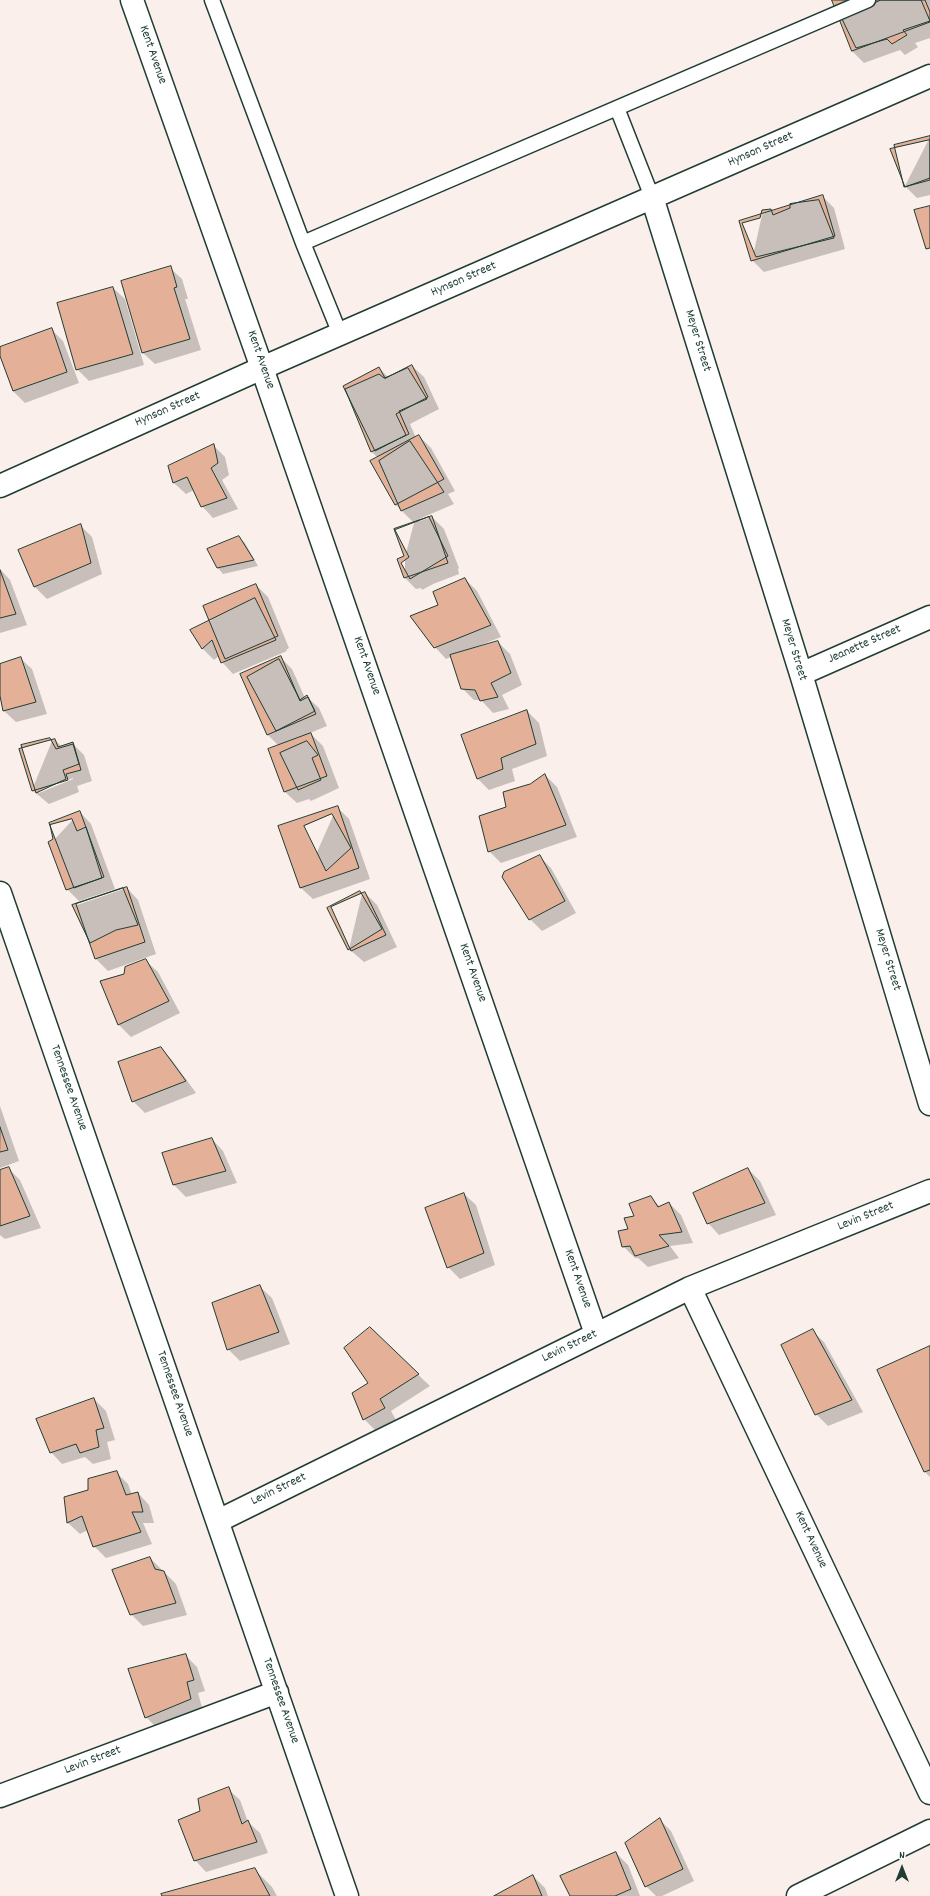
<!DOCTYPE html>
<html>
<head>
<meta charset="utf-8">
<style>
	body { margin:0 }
	#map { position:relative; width:930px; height:1896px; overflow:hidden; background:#faefea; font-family:Dekko,sans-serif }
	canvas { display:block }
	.north { position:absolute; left:882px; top:1848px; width:40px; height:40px; -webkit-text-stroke:3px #fff; paint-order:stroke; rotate:0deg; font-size:11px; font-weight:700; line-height:16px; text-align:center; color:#1f3d34 }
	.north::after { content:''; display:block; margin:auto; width:14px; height:18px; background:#1f3d34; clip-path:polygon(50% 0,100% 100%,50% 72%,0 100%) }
</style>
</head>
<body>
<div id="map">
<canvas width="930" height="1896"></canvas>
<div class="north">N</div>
</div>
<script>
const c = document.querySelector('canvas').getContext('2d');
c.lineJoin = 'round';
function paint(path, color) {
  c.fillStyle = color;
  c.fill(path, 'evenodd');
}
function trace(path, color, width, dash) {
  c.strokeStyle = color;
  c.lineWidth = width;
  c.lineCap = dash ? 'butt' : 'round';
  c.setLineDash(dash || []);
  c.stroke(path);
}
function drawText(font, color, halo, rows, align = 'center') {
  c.font = font + ' Dekko,sans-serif';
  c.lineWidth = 3;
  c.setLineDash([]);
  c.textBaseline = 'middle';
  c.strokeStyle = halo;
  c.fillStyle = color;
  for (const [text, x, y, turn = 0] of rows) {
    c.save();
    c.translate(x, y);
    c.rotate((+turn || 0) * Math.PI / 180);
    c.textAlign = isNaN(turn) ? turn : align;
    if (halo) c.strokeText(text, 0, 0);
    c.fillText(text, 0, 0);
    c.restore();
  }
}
const shadow = new Path2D(`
	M 833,0 L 930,0 L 930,38 L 915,43 L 918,47 L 905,55 L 900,50 L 864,63 L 852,51 Z
	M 930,137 L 930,195 L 917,198 L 905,186 Z
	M 822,196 L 834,208 L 845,249 L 764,272 L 752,260 L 762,215 L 771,210 L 773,211 L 791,206 L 791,204 Z
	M 170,268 L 182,279 L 188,299 L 185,299 L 201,350 L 155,364 L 143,353 Z
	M 113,288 L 125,299 L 144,365 L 89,381 L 77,369 Z
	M 52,330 L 63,341 L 79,383 L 25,403 L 13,391 L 0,353 L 0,348 Z
	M 412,366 L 424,377 L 439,409 L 410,424 L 416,438 L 419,436 L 431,448 L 455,491 L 448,494 L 454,504 L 419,519 L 420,521 L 432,517 L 444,529 L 459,568 L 458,569 L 459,574 L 433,584 L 422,590 L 421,588 L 416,589 L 405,578 L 405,557 L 414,523 L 396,505 L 372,461 L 378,458 L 372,452 L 344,386 L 379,368 L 388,377 Z
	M 213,445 L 225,457 L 229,475 L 222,480 L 238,509 L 213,518 L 202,506 L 194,490 L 186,494 L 174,483 L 169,467 Z
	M 81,526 L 92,537 L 102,574 L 47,599 L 35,587 L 19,550 Z
	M 239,537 L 245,543 L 258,566 L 223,574 L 218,568 Z
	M 0,569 L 10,580 L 27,625 L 0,633 Z
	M 465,579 L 477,591 L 501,637 L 476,647 L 476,649 L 498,642 L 510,654 L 522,685 L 502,695 L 509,709 L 493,713 L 481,700 L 474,700 L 462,688 L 451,657 L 446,659 L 435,647 L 440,605 Z
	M 256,585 L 268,597 L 289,648 L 286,650 L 287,651 L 233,674 L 222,662 L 219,656 L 214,660 L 202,648 L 210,621 Z
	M 280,657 L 292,669 L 305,698 L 307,697 L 319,708 L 327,726 L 310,733 L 323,746 L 339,788 L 311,801 L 309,799 L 297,803 L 285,792 L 269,750 L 279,746 L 268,735 L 241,674 Z
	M 20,658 L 32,669 L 47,714 L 16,722 L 4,711 L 0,691 L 0,665 Z
	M 527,711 L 539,723 L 547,756 L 512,769 L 515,781 L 489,790 L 478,779 L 462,736 Z
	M 55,740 L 62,747 L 72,743 L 84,755 L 92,781 L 77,786 L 79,792 L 49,804 L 32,790 L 52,741 ZM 73,778 L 73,779 L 39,793 L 39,790 Z
	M 545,775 L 557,787 L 577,837 L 501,863 L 489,851 L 507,807 L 530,785 Z
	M 337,807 L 349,819 L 370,879 L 313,899 L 301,888 Z
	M 80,812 L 91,824 L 115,889 L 79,901 L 67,889 L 54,840 Z
	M 539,856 L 551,868 L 576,913 L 542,931 L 530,919 Z
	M 127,888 L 138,900 L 156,954 L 108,971 L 96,959 L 74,906 Z
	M 365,893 L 377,905 L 397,947 L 364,962 L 349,949 L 362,894 Z
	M 146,961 L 158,972 L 180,1013 L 131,1037 L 119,1025 L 102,982 L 125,975 Z
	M 161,1048 L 172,1060 L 196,1093 L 145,1113 L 133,1101 Z
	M 0,1106 L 19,1161 L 0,1168 Z
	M 212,1139 L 223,1151 L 237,1183 L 186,1197 L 174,1185 L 163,1154 Z
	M 8,1168 L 20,1180 L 41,1228 L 5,1239 L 0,1235 L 0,1171 Z
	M 748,1169 L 760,1181 L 776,1215 L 719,1235 L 708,1223 Z
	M 464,1194 L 476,1205 L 495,1265 L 460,1279 L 448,1267 Z
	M 651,1197 L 660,1207 L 669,1203 L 681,1215 L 693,1243 L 670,1246 L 679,1258 L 648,1267 L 638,1258 L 635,1258 L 623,1246 L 635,1217 Z
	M 260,1287 L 272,1298 L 290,1344 L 240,1361 L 228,1349 Z
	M 370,1329 L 430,1386 L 391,1411 L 396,1420 L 376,1431 L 364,1419 L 370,1383 Z
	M 812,1331 L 824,1342 L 863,1412 L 828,1426 L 816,1414 Z
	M 930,1347 L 930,1477 L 925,1472 Z
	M 94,1399 L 106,1411 L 115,1440 L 107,1442 L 111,1459 L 93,1464 L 85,1457 L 62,1464 L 51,1452 Z
	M 116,1472 L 128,1484 L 132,1495 L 138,1493 L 149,1505 L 154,1523 L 143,1523 L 152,1544 L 106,1558 L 94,1546 L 88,1530 L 80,1534 L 68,1523 L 65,1498 L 89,1491 Z
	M 150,1558 L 176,1584 L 187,1615 L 143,1626 L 131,1614 Z
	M 185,1655 L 197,1667 L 205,1691 L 198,1693 L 203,1711 L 158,1729 L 146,1717 Z
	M 228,1789 L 240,1800 L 248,1822 L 260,1833 L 268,1853 L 206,1872 L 195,1860 L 201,1811 Z
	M 660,1820 L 671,1831 L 694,1881 L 662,1896 L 656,1896 L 646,1886 Z
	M 616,1853 L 628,1865 L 640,1896 L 571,1896 Z
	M 255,1870 L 272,1887 L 277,1896 L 163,1896 Z
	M 533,1876 L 545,1888 L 548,1896 L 496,1896 Z`);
const building = new Path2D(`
	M 832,0 L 925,0 L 930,12 L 930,22 L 852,51 Z
	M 881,0 L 921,0 L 930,21 L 903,30 L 907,35 L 892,44 L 887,39 L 856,48 L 842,19 Z
	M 930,136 L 930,180 L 904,187 L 894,145 Z
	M 930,140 L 930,178 L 905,187 L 890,149 Z
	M 823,195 L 835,236 L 751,261 L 739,221 Z
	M 819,200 L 834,238 L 756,257 L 742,223 L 760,218 L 762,210 L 771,209 L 773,215 L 790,208 L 790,204 Z
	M 930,206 L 930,248 L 926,249 L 914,210 Z
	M 171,266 L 177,287 L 174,288 L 190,339 L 142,353 L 121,281 Z
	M 113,287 L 133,354 L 76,370 L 57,303 Z
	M 52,328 L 67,372 L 13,391 L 0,356 L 0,347 Z
	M 412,365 L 428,397 L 396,414 L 406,435 L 375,451 L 343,386 L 379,367 L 385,378 Z
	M 408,368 L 427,399 L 399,411 L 409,434 L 371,452 L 345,389 L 379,374 L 384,378 Z
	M 419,435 L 444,479 L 395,505 L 370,461 Z
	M 410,441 L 444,492 L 401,511 L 379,461 Z
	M 214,444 L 218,463 L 211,468 L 227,498 L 201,507 L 187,477 L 173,483 L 168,466 Z
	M 432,516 L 448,563 L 404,578 L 397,559 L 404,556 L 394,529 Z
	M 429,517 L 448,556 L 410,579 L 401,563 L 409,557 L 395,530 Z
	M 81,524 L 91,563 L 34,587 L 18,550 Z
	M 239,536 L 254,560 L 217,568 L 207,549 Z
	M 0,570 L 16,614 L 0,618 Z
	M 465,578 L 491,625 L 434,648 L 410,616 L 438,605 L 433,592 Z
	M 256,584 L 278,636 L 225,659 L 203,606 Z
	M 255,598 L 276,640 L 221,663 L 212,640 L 202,649 L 190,630 Z
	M 498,641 L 511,673 L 491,683 L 498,697 L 480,701 L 475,690 L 461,689 L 450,655 Z
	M 281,656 L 300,701 L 308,697 L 316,714 L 267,735 L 240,674 Z
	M 21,657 L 36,702 L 3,711 L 0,696 L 0,664 Z
	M 279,659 L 300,700 L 307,695 L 315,711 L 276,731 L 247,677 Z
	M 527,710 L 536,744 L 501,758 L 503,769 L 477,779 L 461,735 Z
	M 311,733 L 327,776 L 284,792 L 268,749 Z
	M 50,738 L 56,749 L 73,744 L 79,764 L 63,770 L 66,779 L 36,793 L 21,745 Z
	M 55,739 L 58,747 L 73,742 L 81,770 L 66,774 L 68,780 L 32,791 L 19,749 Z
	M 307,741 L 318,755 L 312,758 L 321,780 L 298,790 L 280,753 Z
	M 545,774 L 566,825 L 488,852 L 479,816 L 506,807 L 503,792 L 530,784 Z
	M 338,806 L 359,868 L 300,888 L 278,826 Z
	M 80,811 L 104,877 L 74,888 L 49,823 Z
	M 332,814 L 351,848 L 326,871 L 304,826 Z
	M 72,819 L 77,831 L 86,827 L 102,878 L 66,890 L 48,842 L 53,839 L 50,825 Z
	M 540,855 L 565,901 L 529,920 L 502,877 L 504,872 Z
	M 127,887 L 145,942 L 95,959 L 76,904 Z
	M 123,888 L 138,925 L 116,930 L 90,943 L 72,905 Z
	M 360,891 L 382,929 L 348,950 L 327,908 Z
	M 365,892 L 386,935 L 351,951 L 331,907 Z
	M 146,959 L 169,1001 L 118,1025 L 100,981 L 124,974 L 125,967 Z
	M 161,1047 L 186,1081 L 132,1102 L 118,1062 Z
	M 0,1127 L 8,1150 L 0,1152 Z
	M 212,1138 L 226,1171 L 173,1185 L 162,1153 Z
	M 9,1167 L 30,1216 L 0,1226 L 0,1170 Z
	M 748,1168 L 765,1203 L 707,1224 L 693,1193 Z
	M 464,1193 L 484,1253 L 447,1268 L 425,1208 Z
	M 651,1196 L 658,1207 L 669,1202 L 682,1232 L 659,1235 L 669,1246 L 635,1256 L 630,1246 L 622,1247 L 618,1231 L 628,1229 L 624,1218 L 634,1216 L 629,1204 Z
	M 260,1285 L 279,1332 L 227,1350 L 212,1303 Z
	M 370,1327 L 419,1374 L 380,1399 L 385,1408 L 363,1420 L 352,1393 L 368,1383 L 344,1348 Z
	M 813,1329 L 852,1400 L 815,1415 L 781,1345 Z
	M 930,1346 L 930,1470 L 924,1472 L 877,1370 Z
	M 94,1398 L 104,1428 L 96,1430 L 99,1447 L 80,1453 L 76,1444 L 50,1453 L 36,1419 Z
	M 117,1471 L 126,1495 L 138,1492 L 143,1512 L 132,1512 L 141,1532 L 93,1547 L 82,1516 L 67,1523 L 64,1497 L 88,1490 L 88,1479 Z
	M 150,1557 L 155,1569 L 164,1571 L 176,1603 L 130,1615 L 112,1570 Z
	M 186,1654 L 194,1680 L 187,1682 L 191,1699 L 145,1718 L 128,1669 Z
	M 229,1787 L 242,1824 L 248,1820 L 257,1842 L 194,1861 L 178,1820 L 200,1811 L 198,1799 Z
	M 660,1818 L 683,1869 L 645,1887 L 625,1843 Z
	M 616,1852 L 631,1889 L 615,1896 L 570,1896 L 560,1876 Z
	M 255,1868 L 270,1896 L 162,1896 L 161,1894 Z
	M 533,1875 L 542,1896 L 494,1896 Z`);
const lane = new Path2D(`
	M 212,0 L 303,243
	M 617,108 L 652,197
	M 340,334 L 303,243 L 868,0`);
const street = new Path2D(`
	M 132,0 L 262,368 L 596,1334
	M 652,197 L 801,674 L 930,1104
	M 0,486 L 262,368 L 930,76
	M 801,674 L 930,617
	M 0,893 L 347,1896
	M 690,1288 L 930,1793
	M 218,1521 L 690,1288 L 930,1191
	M 0,1796 L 277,1692`);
const secondary = new Path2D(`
	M 798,1896 L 930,1831`);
const streetNames = [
	["Kent Avenue",152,55,71],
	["Hynson Street",761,150,-24],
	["Hynson Street",464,280,-24],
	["Meyer Street",697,341,73],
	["Kent Avenue",260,360,71],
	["Hynson Street",168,410,-24],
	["Jeanette Street",865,645,-24],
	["Meyer Street",793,650,73],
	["Kent Avenue",366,666,71],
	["Meyer Street",887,960,73],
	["Kent Avenue",472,973,71],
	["Tennessee Avenue",68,1088,71],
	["Levin Street",866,1217,-22],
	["Kent Avenue",577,1279,71],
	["Levin Street",570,1347,-26],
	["Tennessee Avenue",174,1394,71],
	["Levin Street",279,1490,-26],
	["Kent Avenue",810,1540,65],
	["Tennessee Avenue",280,1701,71],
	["Levin Street",93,1761,-21]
];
paint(shadow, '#0003');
paint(building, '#e4b098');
trace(building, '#1f3d34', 1);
trace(lane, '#1f3d34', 17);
trace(street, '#1f3d34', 25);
trace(secondary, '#1f3d34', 25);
trace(lane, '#fff', 14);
trace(street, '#fff', 22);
trace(secondary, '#fff', 22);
drawText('13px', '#1f3d34', '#fff', streetNames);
</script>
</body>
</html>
